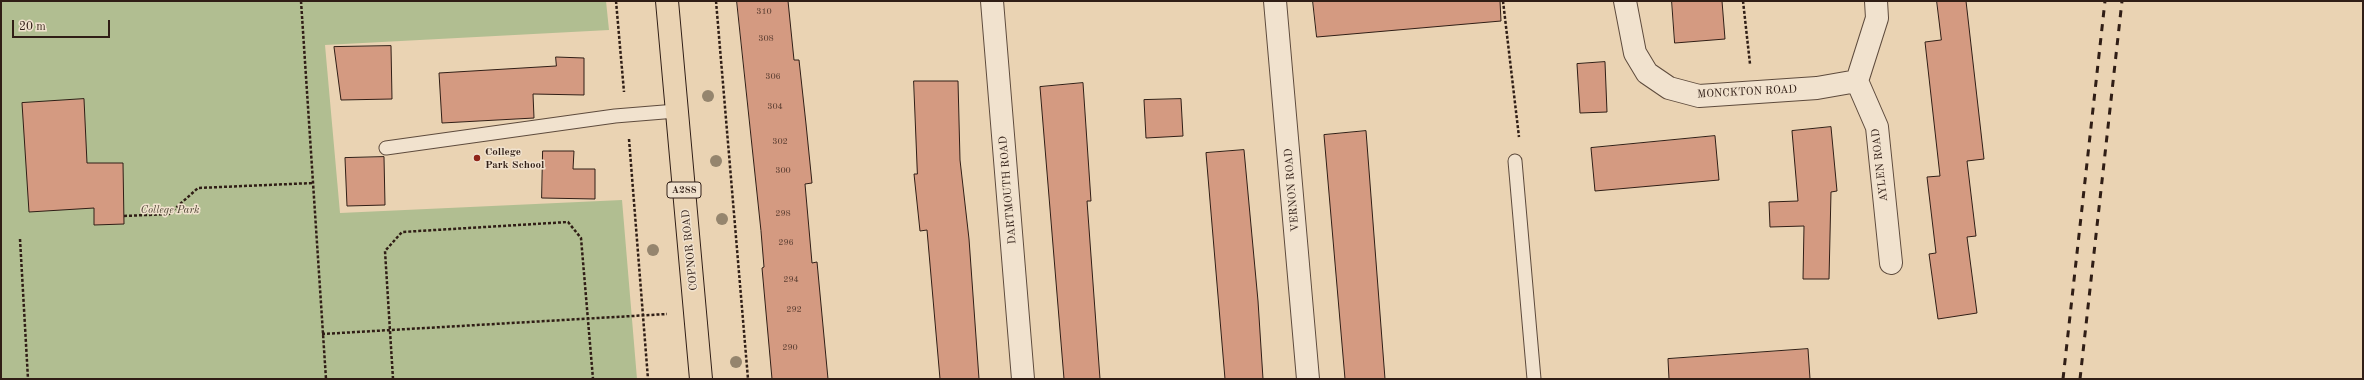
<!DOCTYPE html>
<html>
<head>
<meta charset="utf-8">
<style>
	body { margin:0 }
	#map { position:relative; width:2364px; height:380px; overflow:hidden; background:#ead3b3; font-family:"Old Standard TT",serif }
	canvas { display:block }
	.frame { position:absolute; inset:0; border:2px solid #301e16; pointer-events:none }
	.scale { position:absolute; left:12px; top:20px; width:98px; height:18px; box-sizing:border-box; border:2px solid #301e16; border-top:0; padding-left:5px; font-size:12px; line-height:14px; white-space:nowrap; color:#301e16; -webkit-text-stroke:3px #f1e2ce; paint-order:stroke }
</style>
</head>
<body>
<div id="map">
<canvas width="2364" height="380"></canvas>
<div class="frame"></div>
<div class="scale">20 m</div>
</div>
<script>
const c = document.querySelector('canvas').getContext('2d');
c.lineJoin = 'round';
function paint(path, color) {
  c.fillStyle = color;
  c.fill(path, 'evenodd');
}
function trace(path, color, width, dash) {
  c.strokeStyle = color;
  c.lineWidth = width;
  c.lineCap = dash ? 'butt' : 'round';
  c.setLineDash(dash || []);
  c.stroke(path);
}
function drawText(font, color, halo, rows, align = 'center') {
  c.font = font + ' "Old Standard TT",serif';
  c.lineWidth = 3;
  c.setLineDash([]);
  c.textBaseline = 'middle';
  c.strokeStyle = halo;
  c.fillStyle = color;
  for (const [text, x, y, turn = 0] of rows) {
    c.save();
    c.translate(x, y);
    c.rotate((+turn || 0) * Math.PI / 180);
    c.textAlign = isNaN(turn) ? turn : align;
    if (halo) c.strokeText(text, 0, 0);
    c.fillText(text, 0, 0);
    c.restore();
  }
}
const green = new Path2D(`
	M 1,1 L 606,1 L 609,30 L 325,45 L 340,213 L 622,200 L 637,379 L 1,379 Z`);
const building = new Path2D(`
	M 737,1 L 788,1 L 794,60 L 799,60 L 806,124 L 812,183 L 805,184 L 812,263 L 817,262 L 828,379 L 772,379 L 762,268 L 764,267 L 761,231 Z
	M 1313,1 L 1500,1 L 1501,21 L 1317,37 Z
	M 1672,1 L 1722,1 L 1725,39 L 1675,43 Z
	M 1937,1 L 1966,1 L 1984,159 L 1967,161 L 1976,236 L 1967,237 L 1977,313 L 1938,319 L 1929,254 L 1936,253 L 1927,177 L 1940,176 L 1925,42 L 1941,40 Z
	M 391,46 L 392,99 L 341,100 L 334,47 Z
	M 556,57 L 584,58 L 584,95 L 533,94 L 534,118 L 442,123 L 439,73 L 556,66 Z
	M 1605,62 L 1607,112 L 1580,113 L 1577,64 Z
	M 914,81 L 958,81 L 960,160 L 969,239 L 979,379 L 940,379 L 927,230 L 920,231 L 914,174 L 917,174 Z
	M 1083,83 L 1091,201 L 1087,201 L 1100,379 L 1064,379 L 1040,87 Z
	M 84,99 L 87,163 L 123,163 L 124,224 L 94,225 L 94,208 L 29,212 L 22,103 Z
	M 1181,99 L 1183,136 L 1146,138 L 1144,100 Z
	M 1831,127 L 1837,191 L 1831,192 L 1829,279 L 1803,279 L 1804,226 L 1770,227 L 1769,202 L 1798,201 L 1792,131 Z
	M 1366,131 L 1385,379 L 1345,379 L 1324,135 Z
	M 1715,136 L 1719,180 L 1595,191 L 1591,148 Z
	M 1244,150 L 1258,301 L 1263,379 L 1225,379 L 1206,153 Z
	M 543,151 L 574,151 L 573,169 L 595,169 L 595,199 L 542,198 Z
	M 384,157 L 385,205 L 347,206 L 345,158 Z
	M 1808,349 L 1810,379 L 1669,379 L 1668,359 Z`);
const path = new Path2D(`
	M 301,1 L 326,379
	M 616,1 L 624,92
	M 716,1 L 748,379
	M 1503,1 L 1519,137
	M 1743,1 L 1750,64
	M 629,139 L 648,379
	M 124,216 L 169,214 L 198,188 L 313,183
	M 20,239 L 28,379
	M 322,334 L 667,314
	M 393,379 L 385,251 L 402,232 L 568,222 L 581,238 L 593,379`);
const lane = new Path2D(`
	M 386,148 L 615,116 L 676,111
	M 1515,161 L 1534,379`);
const street = new Path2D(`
	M 992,1 L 1023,379
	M 1275,1 L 1308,379
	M 1625,1 L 1635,53 L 1647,73 L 1669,88 L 1699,96 L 1817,88 L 1857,81
	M 1876,1 L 1877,18 L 1857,81 L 1877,127 L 1891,263`);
const primary = new Path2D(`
	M 667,1 L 701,379`);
const rail = new Path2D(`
	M 2063,379 L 2105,1
	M 2080,379 L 2122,1`);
const trees = [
	[708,96],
	[716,161],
	[722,219],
	[653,250],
	[736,362]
];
const markers = [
	[477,158,4,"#8f2418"]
];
const numberNames = [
	["310",764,12],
	["308",766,39],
	["306",773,77],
	["304",775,107],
	["302",780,142],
	["300",783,171],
	["298",783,214],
	["296",786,243],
	["294",791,280],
	["292",794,310],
	["290",790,348]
];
const shields = [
	[684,190,34]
];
const shieldNames = [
	["A288",684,190]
];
const streetNames = [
	["MONCKTON ROAD",1747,92,-3],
	["AYLEN ROAD",1880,165,-97],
	["DARTMOUTH ROAD",1008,190,-95],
	["VERNON ROAD",1292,190,-95],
	["COPNOR ROAD",690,250,-96]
];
const poiNames = [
	["College",485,152],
	["Park School",485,165]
];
const parkNames = [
	["College Park",170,210]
];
paint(green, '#b1be91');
paint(building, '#d49a81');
trace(building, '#301e16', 1);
trace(lane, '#5e4b3d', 15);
trace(street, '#5e4b3d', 24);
trace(primary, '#301e16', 24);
trace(path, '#301e16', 2.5, [3, 2]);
trace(lane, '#f1e2ce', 13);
trace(street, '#f1e2ce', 22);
trace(primary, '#ead3b3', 22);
trace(rail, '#301e16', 3, [7, 7]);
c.fillStyle = '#95856e';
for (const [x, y] of trees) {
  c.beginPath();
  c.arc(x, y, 6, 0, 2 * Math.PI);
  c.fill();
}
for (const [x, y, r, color] of markers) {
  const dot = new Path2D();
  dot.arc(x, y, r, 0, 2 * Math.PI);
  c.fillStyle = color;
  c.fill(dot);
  trace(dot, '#f1e2ce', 1.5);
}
drawText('9px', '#593d31', null, numberNames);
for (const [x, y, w] of shields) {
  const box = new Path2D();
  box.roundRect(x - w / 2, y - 8, w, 16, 3);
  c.fillStyle = '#f1e2ce';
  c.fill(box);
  trace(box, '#301e16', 1);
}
drawText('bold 10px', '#301e16', null, shieldNames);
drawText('11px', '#301e16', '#f1e2ce', streetNames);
drawText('bold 11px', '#301e16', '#f1e2ce', poiNames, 'left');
drawText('italic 11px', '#504635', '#f1e2ce', parkNames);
</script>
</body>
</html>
